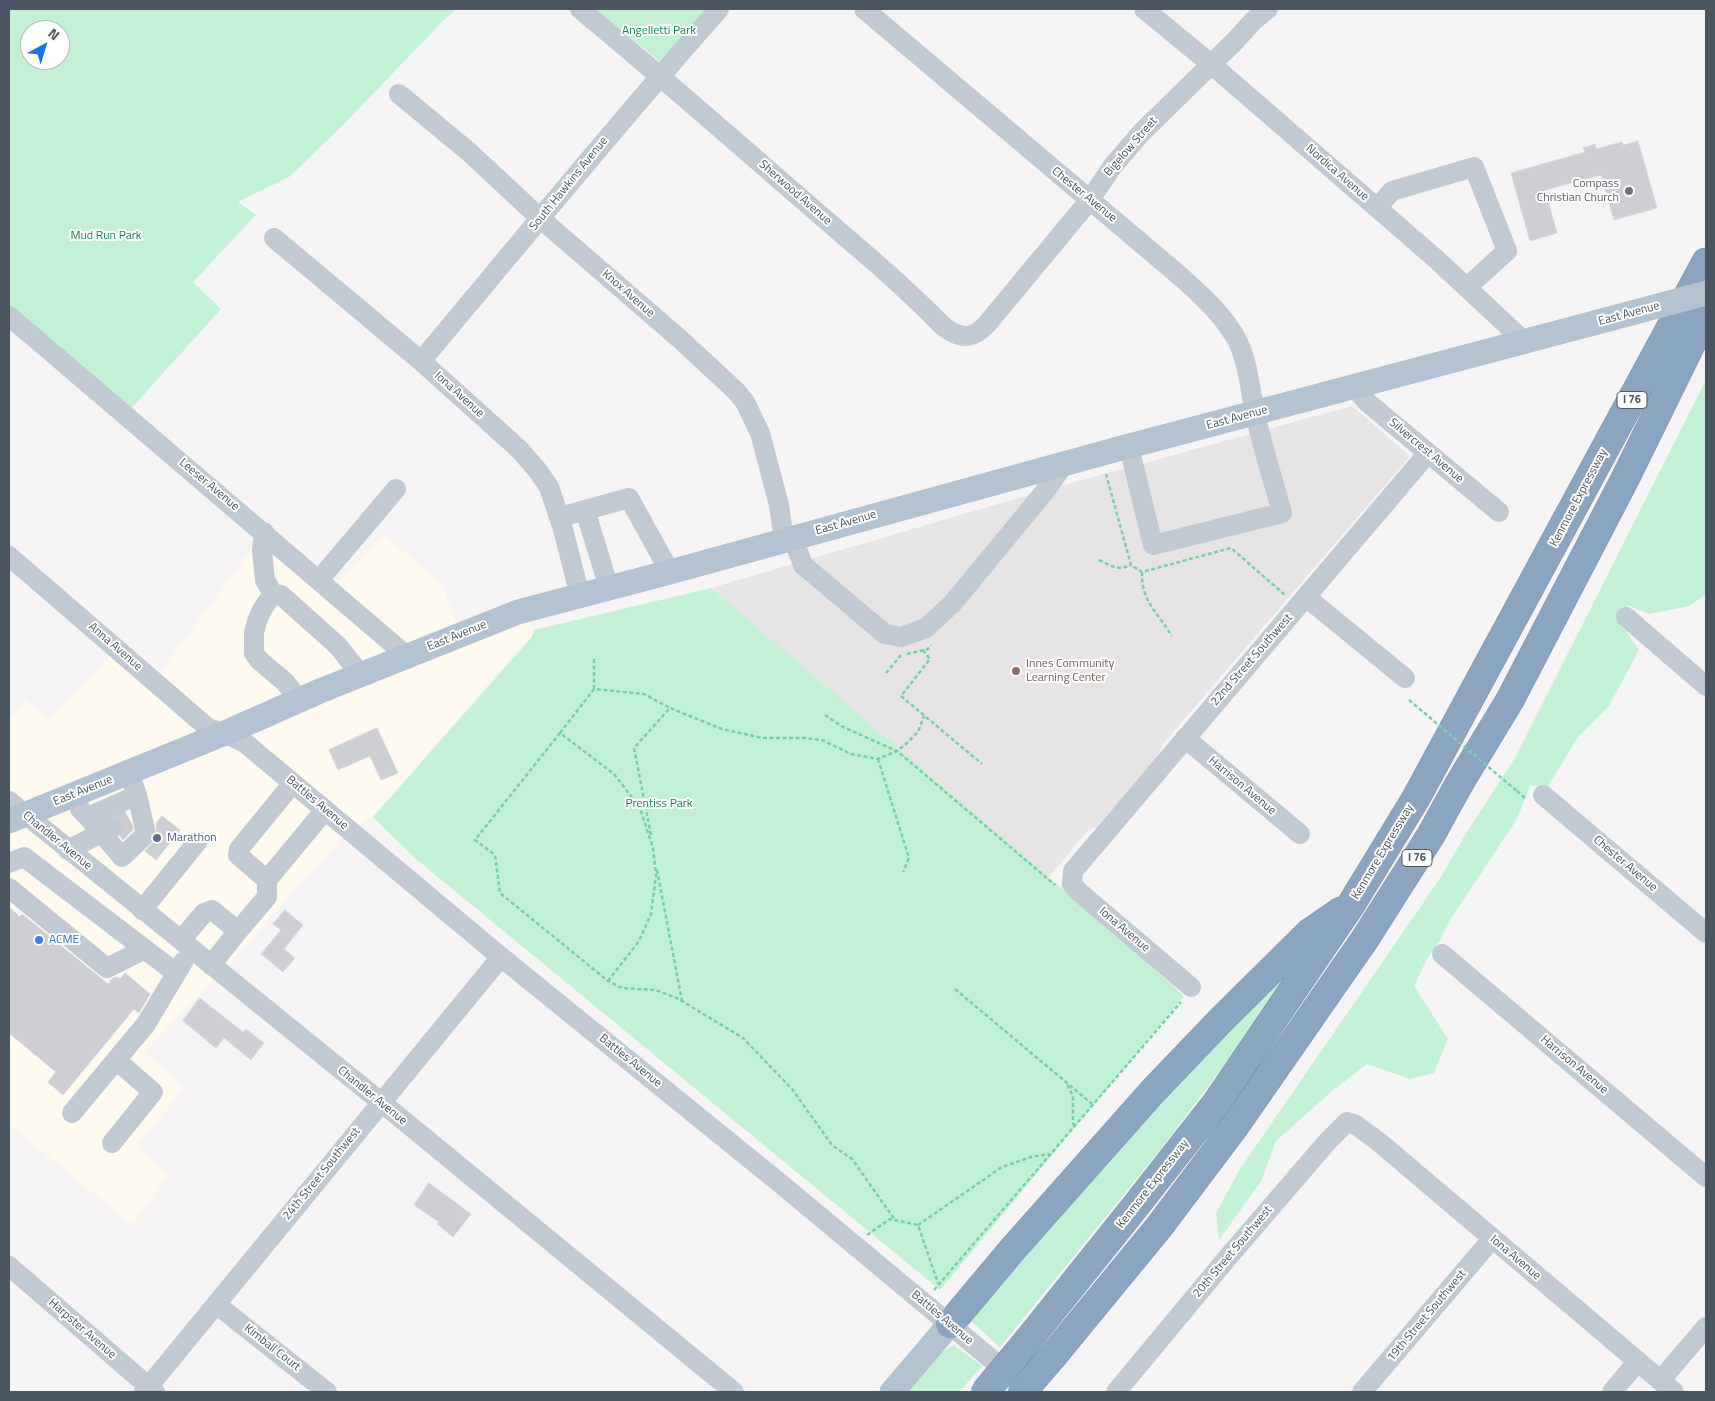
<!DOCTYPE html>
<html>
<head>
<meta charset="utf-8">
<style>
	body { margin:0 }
	#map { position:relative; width:1715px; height:1401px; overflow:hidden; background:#f5f3f3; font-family:"Titillium Web",sans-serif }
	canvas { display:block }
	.frame { position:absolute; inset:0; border:10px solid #4a5661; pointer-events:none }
	.north { position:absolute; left:20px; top:20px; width:50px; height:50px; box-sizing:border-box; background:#fff; border:1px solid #b7bbc0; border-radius:50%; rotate:39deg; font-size:14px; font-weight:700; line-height:20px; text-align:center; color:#4a5661 }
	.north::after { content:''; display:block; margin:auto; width:18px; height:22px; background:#1a73e8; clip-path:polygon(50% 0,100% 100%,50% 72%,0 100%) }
</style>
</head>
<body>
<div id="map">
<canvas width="1715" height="1401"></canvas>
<div class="frame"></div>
<div class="north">N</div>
</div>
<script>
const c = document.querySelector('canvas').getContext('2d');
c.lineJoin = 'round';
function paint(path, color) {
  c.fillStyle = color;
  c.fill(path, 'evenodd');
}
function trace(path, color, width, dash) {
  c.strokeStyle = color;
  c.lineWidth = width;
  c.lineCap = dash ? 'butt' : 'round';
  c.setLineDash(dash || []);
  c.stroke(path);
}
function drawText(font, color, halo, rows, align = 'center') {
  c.font = font + ' "Titillium Web",sans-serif';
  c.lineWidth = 4;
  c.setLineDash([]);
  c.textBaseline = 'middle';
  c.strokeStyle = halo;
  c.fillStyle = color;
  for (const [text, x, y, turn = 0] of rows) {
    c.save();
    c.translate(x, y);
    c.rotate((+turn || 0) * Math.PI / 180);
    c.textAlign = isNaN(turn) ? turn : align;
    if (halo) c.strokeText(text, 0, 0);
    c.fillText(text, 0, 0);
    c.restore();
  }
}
const commercial = new Path2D(`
	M 264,532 L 331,591 L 384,534 L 441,585 L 462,633 L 518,612 L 534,630 L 532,637 L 515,652 L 373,817 L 349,830 L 221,973 L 144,1052 L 184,1088 L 136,1147 L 169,1175 L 132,1225 L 9,1124 L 9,720 L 25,700 L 49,718 L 117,649 L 154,681 Z`);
const education = new Path2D(`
	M 1352,406 L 1410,456 L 1162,745 L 1157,759 L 1097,826 L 1086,832 L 1048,879 L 711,588 L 1046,490 Z`);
const green = new Path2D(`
	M 9,9 L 456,9 L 445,19 L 341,127 L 289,177 L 238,202 L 256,215 L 193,282 L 221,309 L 129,411 L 9,308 ZM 30,30 L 60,30 L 60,60 L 30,60 Z
	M 595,9 L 708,9 L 662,63 Z
	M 1706,380 L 1706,594 L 1690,606 L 1648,614 L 1628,605 L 1618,620 L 1639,650 L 1609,706 L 1578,737 L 1548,786 L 1530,786 L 1517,819 L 1450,920 L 1440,940 L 1427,959 L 1414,986 L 1448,1039 L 1434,1073 L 1410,1079 L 1367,1064 L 1331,1092 L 1276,1141 L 1261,1181 L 1219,1240 L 1216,1213 L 1240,1169 L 1441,877 L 1465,835 L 1515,758 Z
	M 711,588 L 1129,946 L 1184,996 L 940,1290 L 416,859 L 373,817 L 532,637 L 534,630 Z
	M 1303,952 L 1250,1031 L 1164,1145 L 1000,1347 L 971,1321 L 979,1304 L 1135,1119 Z
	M 954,1345 L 982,1366 L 959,1392 L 906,1392 L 942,1352 Z`);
const building = new Path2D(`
	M 1638,141 L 1657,208 L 1614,220 L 1601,175 L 1545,190 L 1557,233 L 1530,241 L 1511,173 L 1585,152 L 1583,148 L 1595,144 L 1596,149 L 1622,142 L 1623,145 Z
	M 377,728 L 398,773 L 381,780 L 370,756 L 338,770 L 329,750 Z
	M 125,813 L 131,823 L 133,830 L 123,840 L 120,836 L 123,833 L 125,827 L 123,821 L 118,817 Z
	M 162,816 L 180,830 L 156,860 L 145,851 L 157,838 L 156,824 Z
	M 9,907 L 20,917 L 22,914 L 108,984 L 113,978 L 117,977 L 120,979 L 125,973 L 150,994 L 139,1013 L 134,1009 L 63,1095 L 48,1082 L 56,1072 L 9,1033 Z
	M 285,910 L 303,925 L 284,949 L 295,958 L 283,972 L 261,954 L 281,930 L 273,924 Z
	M 200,998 L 243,1032 L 246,1029 L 264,1043 L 251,1060 L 224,1038 L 216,1048 L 183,1021 Z
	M 429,1183 L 471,1214 L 453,1237 L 437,1224 L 439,1222 L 414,1205 Z`);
const minorTunnel = new Path2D(`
	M 114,827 L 129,819`);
const path = new Path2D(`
	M 1106,474 L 1131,565 L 1142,572 L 1231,548 L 1285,595
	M 1099,560 C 1112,566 1118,571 1131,565
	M 1142,572 C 1141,601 1158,613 1172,636
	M 923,650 L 930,659 L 901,696 L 982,764
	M 907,654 L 928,649 L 931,645
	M 886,673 L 901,655
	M 594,689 L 594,657
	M 825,715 L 843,727 L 897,751 L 1055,885
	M 560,733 L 594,689 L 644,694 L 670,708
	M 878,759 L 909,858 L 903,872
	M 1517,791 L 1526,799
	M 651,835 L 634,748 L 670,708 L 722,729 L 763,738 L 805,738 L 822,740 L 851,754 L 878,759 L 897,751 L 906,744 L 918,732 L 924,716
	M 657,870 L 682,1001
	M 608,981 L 639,941 L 651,914 L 656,875 L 653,848 L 640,808 L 614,774 L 560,733 L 475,840 L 495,855 L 500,893 L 608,981 L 622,988 L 655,990 L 677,998 L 743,1038 L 792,1089 L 832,1145 L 852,1159 L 895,1220
	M 955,989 L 1092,1104
	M 1067,1085 L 1073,1096 L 1073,1125
	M 918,1225 L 1002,1167 L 1031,1157 L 1049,1154
	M 867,1235 L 890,1219 L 918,1225 L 938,1283
	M 934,1290 L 1181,1002`);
const minor = new Path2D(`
	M 580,9 C 678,90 773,175 870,258 C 890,275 909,293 928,311 C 936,319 944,329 954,333 C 968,340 977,334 987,324 L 1089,201 L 1112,167 L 1141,133 L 1235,41 L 1253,21 L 1268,9
	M 864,9 L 1180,276 C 1201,295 1224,315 1238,342 C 1248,363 1250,389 1255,413 C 1262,446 1273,479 1282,513 L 1153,545 L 1129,447
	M 1144,9 L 1211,64 L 1436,259 L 1525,342
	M 399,94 L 469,152 L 541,219 L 681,340 L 736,391 L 745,402 L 760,433 L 779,505 L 784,540
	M 1377,208 L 1392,191 L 1474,167 L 1507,251 L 1467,287
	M 274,238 L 421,361 L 520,450 L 538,471 L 549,487 L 563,529 L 580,596
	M 9,316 L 407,656
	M 421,361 C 520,243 617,124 719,9
	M 1354,387 L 1367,402 L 1499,512
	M 585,510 L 609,588
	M 560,517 L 629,498 L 670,572
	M 264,532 L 262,551 L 265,580 L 273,594
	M 793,538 L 803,565 L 885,634 L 901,637 L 926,628 L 952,604 L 1046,490 L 1064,464
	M 9,556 L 208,728 L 225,733 L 245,743 L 501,957 L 781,1184 L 1014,1378
	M 319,580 L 396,489
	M 1306,597 L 1405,678
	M 1626,617 L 1706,686
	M 299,700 L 285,682 L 259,660 L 254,653 L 254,633 L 257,621 L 263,608 L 273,594 L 281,595 L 338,646 L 361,675
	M 1185,738 L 1300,834
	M 1543,795 L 1706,933
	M 9,801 L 381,1102 L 734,1392
	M 80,809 L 88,817 L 137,795 L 133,784
	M 88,817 L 122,857 L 146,834 L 137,795
	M 68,850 L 113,827
	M 9,863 L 24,857 L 176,973
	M 267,880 L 238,855 L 239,849 L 293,783
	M 9,888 L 107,968 L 145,949
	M 142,910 L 198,841
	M 238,931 L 267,897 L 267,880 L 325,810
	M 181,940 L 204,913 L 212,910 L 238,931 L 211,965
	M 1442,954 L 1706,1177
	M 1191,987 L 1078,891 L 1072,884 L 1073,871 L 1428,453
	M 72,1113 L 146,1024 L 183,962
	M 112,1143 L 153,1092 L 116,1060
	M 9,1266 L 155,1392
	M 216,1304 L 327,1392
	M 1660,1381 L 1706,1327
	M 144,1392 L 501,957
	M 1116,1392 L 1229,1256 L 1327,1142 L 1347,1122 L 1356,1125 L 1379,1142 L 1674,1392
	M 1362,1392 L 1492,1239
	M 1612,1392 L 1638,1361`);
const major = new Path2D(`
	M 9,821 L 225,733 L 320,691 L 518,612 L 670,572 L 1118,449 L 1628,314
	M 892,1392 L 950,1324`);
const highway = new Path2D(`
	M 950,1324 L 1012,1250 L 1153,1091 L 1222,1019 L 1309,933 L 1341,911
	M 1029,1339 L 1134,1208 L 1217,1102 L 1352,903 L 1416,798 L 1706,262
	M 1053,1356 L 1159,1227 L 1235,1126 L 1365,939 L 1431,835 L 1459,784 L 1510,700 L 1626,477 L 1706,314`);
const pathBridge = new Path2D(`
	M 1409,700 L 1517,791`);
const majorBridge = new Path2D(`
	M 1628,314 L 1706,293`);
const highwayBridge = new Path2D(`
	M 985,1392 L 1029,1339
	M 1022,1392 L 1053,1356`);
const markers = [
	[1629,191,5,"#6b7280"],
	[1016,671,5,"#8d6e63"],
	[157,838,5,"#5c6f8a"],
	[39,940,5,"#3f7fe0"]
];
const shields = [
	[1632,400,30],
	[1417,858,30]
];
const shieldNames = [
	["I 76",1632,400],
	["I 76",1417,858]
];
const parkNames = [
	["Angelletti Park",659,31],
	["Mud Run Park",106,236],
	["Prentiss Park",659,804]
];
const streetNames = [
	["Bigelow Street",1131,147,-49],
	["Nordica Avenue",1337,173,41],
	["South Hawkins Avenue",569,184,-51],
	["Sherwood Avenue",795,193,41],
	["Chester Avenue",1084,195,39],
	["Knox Avenue",628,294,41],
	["East Avenue",1629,314,-15],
	["Iona Avenue",459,395,42],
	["East Avenue",1237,418,-15],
	["Silvercrest Avenue",1426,451,40],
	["Leeser Avenue",209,485,40],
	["Kenmore Expressway",1579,498,-62],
	["East Avenue",846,523,-16],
	["East Avenue",457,636,-22],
	["Anna Avenue",115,647,41],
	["22nd Street Southwest",1252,660,-49],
	["Harrison Avenue",1242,786,40],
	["East Avenue",83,791,-22],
	["Battles Avenue",317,803,40],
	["Chandler Avenue",57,841,39],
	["Kenmore Expressway",1383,852,-59],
	["Chester Avenue",1625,864,40],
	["Iona Avenue",1124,930,40],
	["Battles Avenue",630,1061,39],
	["Harrison Avenue",1574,1065,40],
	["Chandler Avenue",372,1096,39],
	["24th Street Southwest",322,1174,-51],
	["Kenmore Expressway",1153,1184,-52],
	["20th Street Southwest",1233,1252,-50],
	["Iona Avenue",1515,1258,40],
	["19th Street Southwest",1427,1316,-50],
	["Battles Avenue",942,1318,40],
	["Harpster Avenue",82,1329,41],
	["Kimball Court",272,1348,38]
];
const worshipNames = [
	["Compass",1619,184],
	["Christian Church",1619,198]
];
const educationNames = [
	["Innes Community",1026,664],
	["Learning Center",1026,678]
];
const serviceNames = [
	["Marathon",167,838]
];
const shopNames = [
	["ACME",49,940]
];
paint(commercial, '#fdf9ef');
paint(education, '#e6e4e5');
paint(green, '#c3f1d5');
paint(building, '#cdcfd5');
trace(building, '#d7d9de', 1);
trace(minorTunnel, '#caccce', 20, [20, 10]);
trace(highway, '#7690ad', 29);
trace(path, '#7ad0a6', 2.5, [4, 2.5]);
trace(minor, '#c1cad2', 20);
trace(major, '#b3c2d1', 25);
trace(highway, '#8ba5c1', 28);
trace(highwayBridge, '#7690ad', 29, []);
trace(pathBridge, '#7ad0a6', 2.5, [4, 2.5]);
trace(majorBridge, '#b3c2d1', 25);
trace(highwayBridge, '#8ba5c1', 28);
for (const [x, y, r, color] of markers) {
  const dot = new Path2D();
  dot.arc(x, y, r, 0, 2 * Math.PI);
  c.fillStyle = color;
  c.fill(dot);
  trace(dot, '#fff', 2);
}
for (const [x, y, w] of shields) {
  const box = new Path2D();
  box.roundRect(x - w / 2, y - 8.5, w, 17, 4);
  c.fillStyle = '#fff';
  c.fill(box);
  trace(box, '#4a5661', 1);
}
drawText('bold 11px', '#4a5661', null, shieldNames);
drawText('12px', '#17864f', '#fff', parkNames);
drawText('12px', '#4a5661', '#fff', streetNames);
drawText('12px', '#5b616d', '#fff', worshipNames, 'right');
drawText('12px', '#785e54', '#fff', educationNames, 'left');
drawText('12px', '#4e5e75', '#fff', serviceNames, 'left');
drawText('12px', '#366cbe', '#fff', shopNames, 'left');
</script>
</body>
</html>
